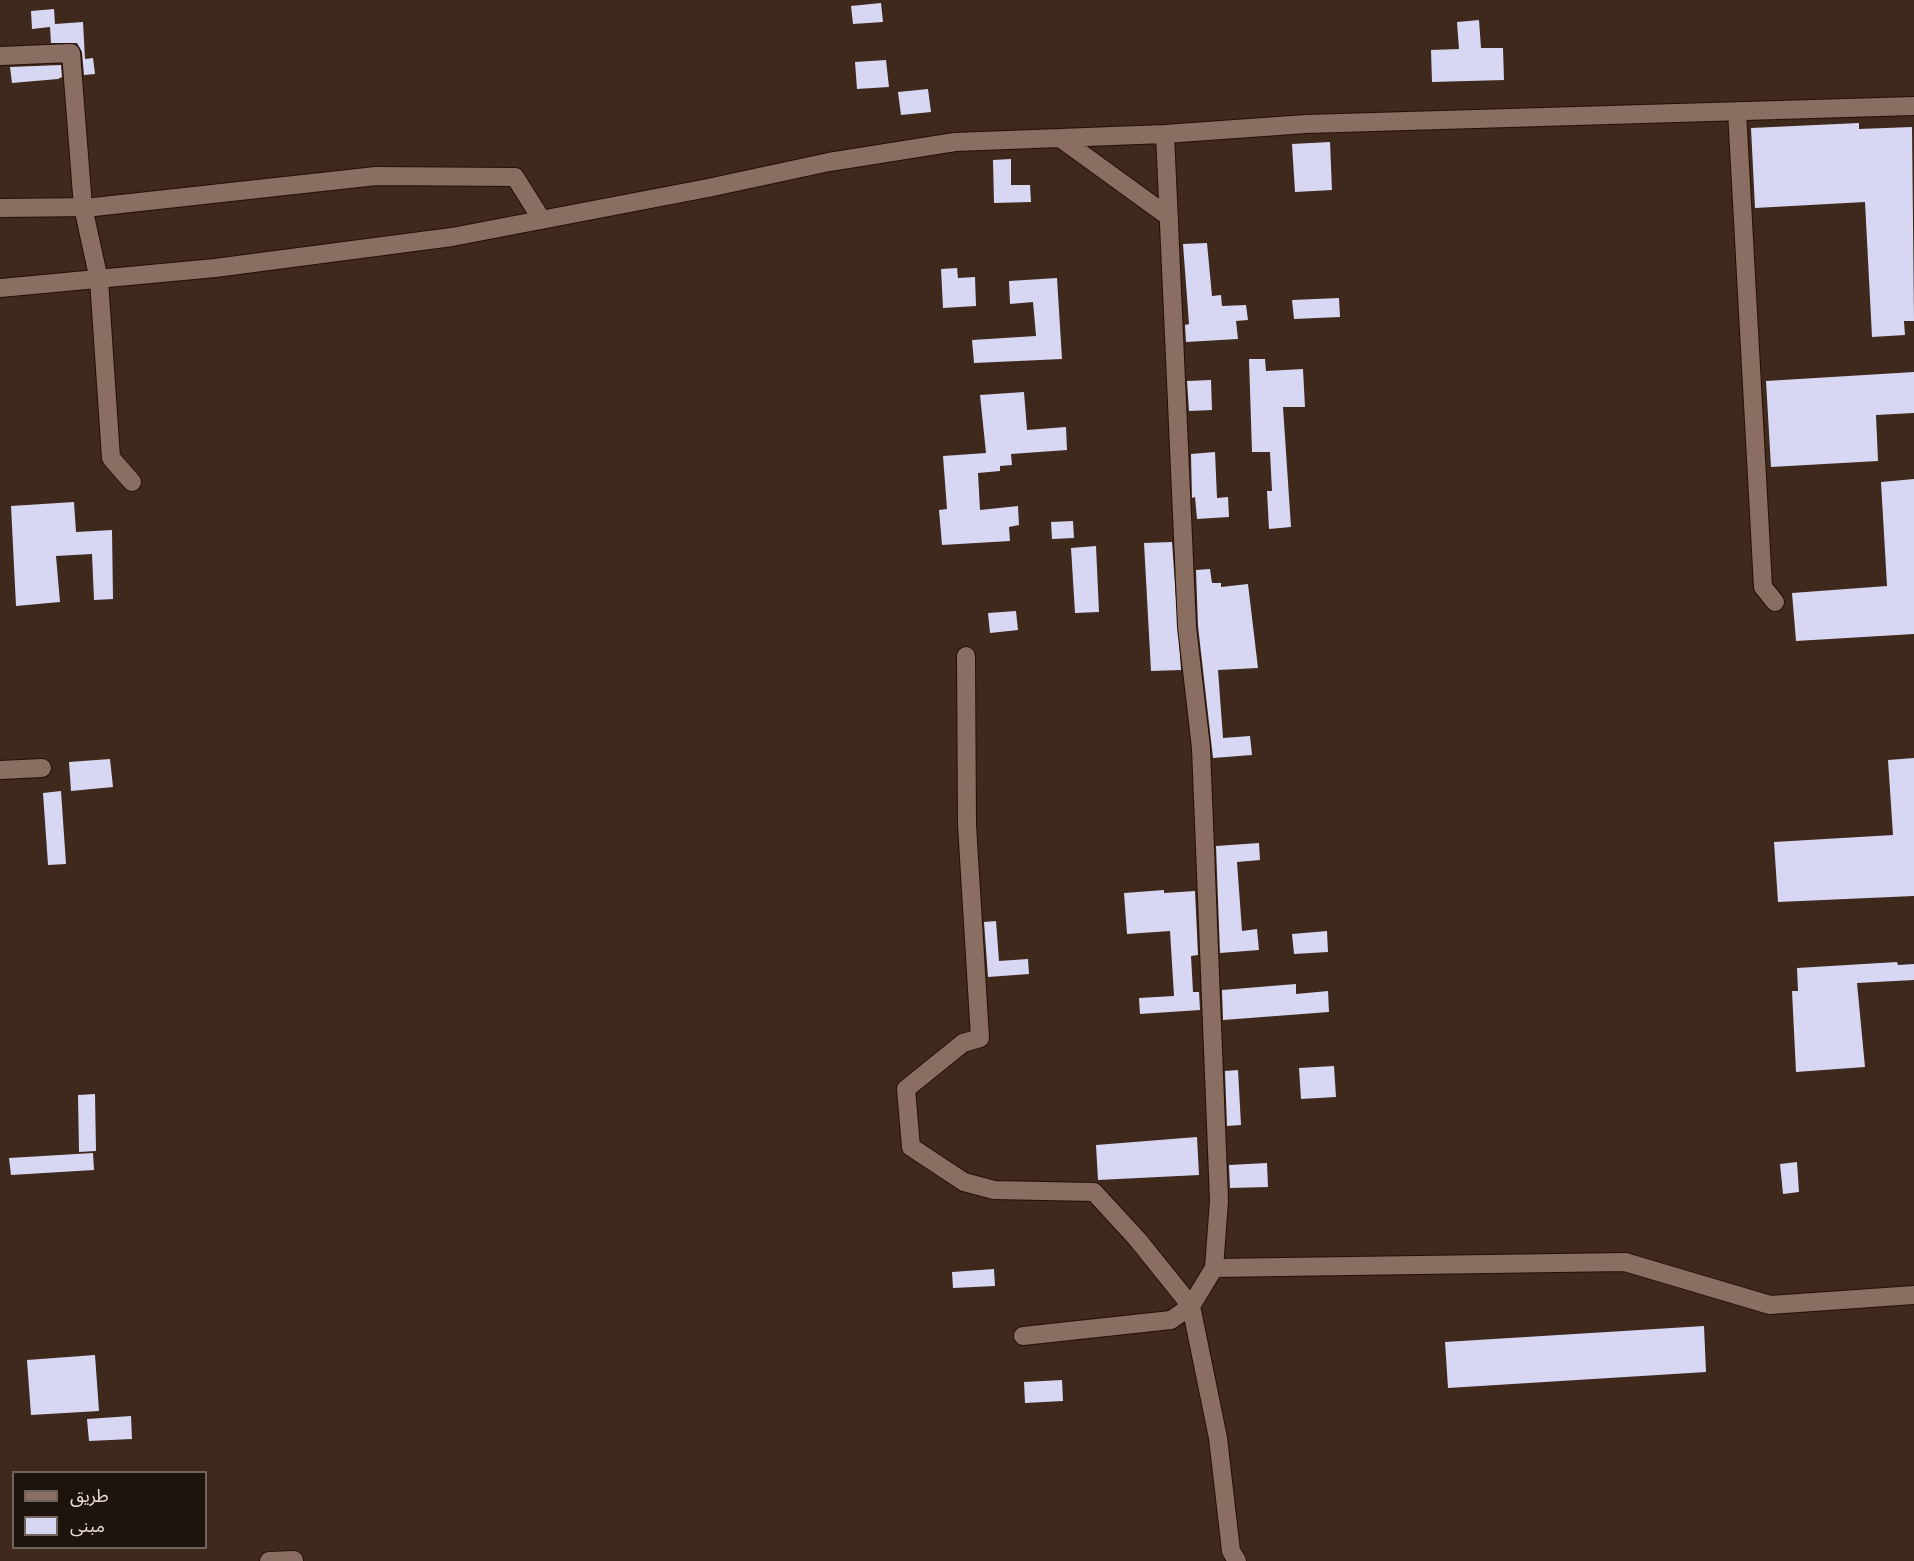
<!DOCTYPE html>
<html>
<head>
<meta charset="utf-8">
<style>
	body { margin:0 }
	#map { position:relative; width:1914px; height:1561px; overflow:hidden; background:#3f281c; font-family:"Fira Sans Condensed","Noto Sans Arabic",sans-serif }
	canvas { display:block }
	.legend { position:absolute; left:12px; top:1471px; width:195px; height:78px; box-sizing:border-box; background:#1e140e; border:2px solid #70645d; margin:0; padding:8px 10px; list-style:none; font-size:18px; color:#eadbd3 }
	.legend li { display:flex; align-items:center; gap:12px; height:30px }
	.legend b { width:30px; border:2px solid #70645d }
</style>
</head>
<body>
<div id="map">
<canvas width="1914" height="1561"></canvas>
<ul class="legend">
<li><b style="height:8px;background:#896e61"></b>طريق</li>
<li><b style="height:16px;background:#d7d6f3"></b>مبنى</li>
</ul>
</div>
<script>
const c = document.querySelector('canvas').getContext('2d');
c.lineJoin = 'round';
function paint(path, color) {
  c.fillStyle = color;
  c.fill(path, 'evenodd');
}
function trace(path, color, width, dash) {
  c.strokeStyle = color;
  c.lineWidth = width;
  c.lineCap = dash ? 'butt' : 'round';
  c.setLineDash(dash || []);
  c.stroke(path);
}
const building = new Path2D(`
	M 881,3 L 883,22 L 853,24 L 851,6 Z
	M 54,9 L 55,24 L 83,22 L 85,59 L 93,58 L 95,74 L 84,75 L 82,52 L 77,43 L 51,43 L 50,27 L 32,29 L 31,11 Z
	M 1479,20 L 1481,48 L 1503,48 L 1504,80 L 1432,82 L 1431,50 L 1459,49 L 1457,22 Z
	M 886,60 L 889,87 L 857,89 L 855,62 Z
	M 61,65 L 62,77 L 58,79 L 12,83 L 10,67 Z
	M 928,89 L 931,112 L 901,115 L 898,92 Z
	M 1859,123 L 1859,129 L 1912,127 L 1914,321 L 1904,321 L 1905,335 L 1872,337 L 1865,202 L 1755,208 L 1751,128 Z
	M 1330,142 L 1332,190 L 1295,192 L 1292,144 Z
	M 1011,159 L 1011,185 L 1030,185 L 1031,202 L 994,203 L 993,160 Z
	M 1207,243 L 1212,296 L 1221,295 L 1222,306 L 1246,305 L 1248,320 L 1236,321 L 1238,339 L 1186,342 L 1185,325 L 1189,324 L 1183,244 Z
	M 957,268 L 958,278 L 975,277 L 976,306 L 943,308 L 941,269 Z
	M 1057,278 L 1062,359 L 974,363 L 972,340 L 1036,336 L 1033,302 L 1010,304 L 1009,281 Z
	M 1339,298 L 1340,317 L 1294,319 L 1292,300 Z
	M 1249,359 L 1265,359 L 1266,371 L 1303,369 L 1305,407 L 1283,407 L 1291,527 L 1269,529 L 1267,491 L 1272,491 L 1270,452 L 1252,452 Z
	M 1914,372 L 1914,413 L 1876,415 L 1878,461 L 1771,467 L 1766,381 Z
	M 1211,380 L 1212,410 L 1189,411 L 1187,381 Z
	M 1024,392 L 1027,430 L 1066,427 L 1067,450 L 1011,454 L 1012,465 L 1000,466 L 1000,471 L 978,473 L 980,510 L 1018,506 L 1019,525 L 1009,527 L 1010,541 L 942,545 L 939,510 L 947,509 L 943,456 L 986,453 L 980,395 Z
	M 1215,452 L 1217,498 L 1228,497 L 1229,517 L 1197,519 L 1195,497 L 1192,498 L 1191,454 Z
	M 1914,479 L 1914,634 L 1796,641 L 1792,593 L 1887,586 L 1881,482 Z
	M 74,502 L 76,532 L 112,530 L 113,599 L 94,600 L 92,554 L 56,556 L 60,602 L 16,606 L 11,506 Z
	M 1073,521 L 1074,538 L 1052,539 L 1051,522 Z
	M 1172,542 L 1181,670 L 1151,671 L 1144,543 Z
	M 1096,546 L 1099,612 L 1075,613 L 1071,548 Z
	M 1210,569 L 1212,583 L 1221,583 L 1221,587 L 1248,584 L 1258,668 L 1218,670 L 1223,738 L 1250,736 L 1252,755 L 1213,758 L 1198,626 L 1196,570 Z
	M 1016,611 L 1018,630 L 990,633 L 988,613 Z
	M 1914,758 L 1914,896 L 1778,902 L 1774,842 L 1893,835 L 1888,760 Z
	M 110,759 L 113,787 L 71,791 L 69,762 Z
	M 61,791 L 66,864 L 48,865 L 43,793 Z
	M 1259,843 L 1260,860 L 1237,862 L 1242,931 L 1257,929 L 1259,950 L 1220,953 L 1216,846 Z
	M 1164,890 L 1164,893 L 1195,891 L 1198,955 L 1191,956 L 1193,992 L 1199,992 L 1200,1010 L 1140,1014 L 1139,998 L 1174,996 L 1170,931 L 1127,934 L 1124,893 Z
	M 996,921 L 999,961 L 1028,959 L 1029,974 L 988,977 L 984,922 Z
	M 1327,931 L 1328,952 L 1294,954 L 1292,934 Z
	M 1897,962 L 1898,965 L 1914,964 L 1914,980 L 1857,983 L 1865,1067 L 1796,1072 L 1792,991 L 1798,991 L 1797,968 Z
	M 1296,984 L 1296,994 L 1328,991 L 1329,1012 L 1223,1020 L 1222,990 Z
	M 1334,1066 L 1336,1097 L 1301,1099 L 1299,1068 Z
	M 1238,1070 L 1241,1125 L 1227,1126 L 1225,1071 Z
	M 95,1094 L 96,1151 L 79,1152 L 78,1095 Z
	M 1197,1137 L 1199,1175 L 1098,1180 L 1096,1145 Z
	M 93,1153 L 94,1170 L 11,1175 L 9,1158 Z
	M 1797,1162 L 1799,1192 L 1783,1194 L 1780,1164 Z
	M 1267,1163 L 1268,1187 L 1230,1188 L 1229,1165 Z
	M 994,1269 L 995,1286 L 953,1288 L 952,1272 Z
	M 1704,1326 L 1706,1372 L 1448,1388 L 1445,1342 Z
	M 95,1355 L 99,1411 L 31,1415 L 27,1360 Z
	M 1062,1380 L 1063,1401 L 1025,1403 L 1024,1382 Z
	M 131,1416 L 132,1439 L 89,1441 L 87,1419 Z`);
const minor = new Path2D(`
	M 0,56 L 71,53 L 83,207 L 99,280 L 111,458 L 132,482
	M 1737,111 L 1763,587 L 1775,602
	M 1165,134 L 1187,627 L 1201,748 L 1219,1201 L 1214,1268 L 1191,1306 L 1218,1438 L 1231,1551 L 1237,1561
	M 1060,138 L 1169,217
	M 0,208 L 94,207 L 376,176 L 515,177 L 542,220
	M 0,288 L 215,268 L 452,237 L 708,188 L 829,162 L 955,142 L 1165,134 L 1306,124 L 1914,106
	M 966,656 L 967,825 L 980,1038 L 963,1043 L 906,1089 L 911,1147 L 964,1182 L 994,1190 L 1094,1192 L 1138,1240 L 1191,1306 L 1171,1320 L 1023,1336
	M 0,770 L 42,768
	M 1214,1268 L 1625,1262 L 1770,1305 L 1914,1295
	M 269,1561 L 294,1560`);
paint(building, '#d7d6f3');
trace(minor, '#251005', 20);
trace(minor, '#896e61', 18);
</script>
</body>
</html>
